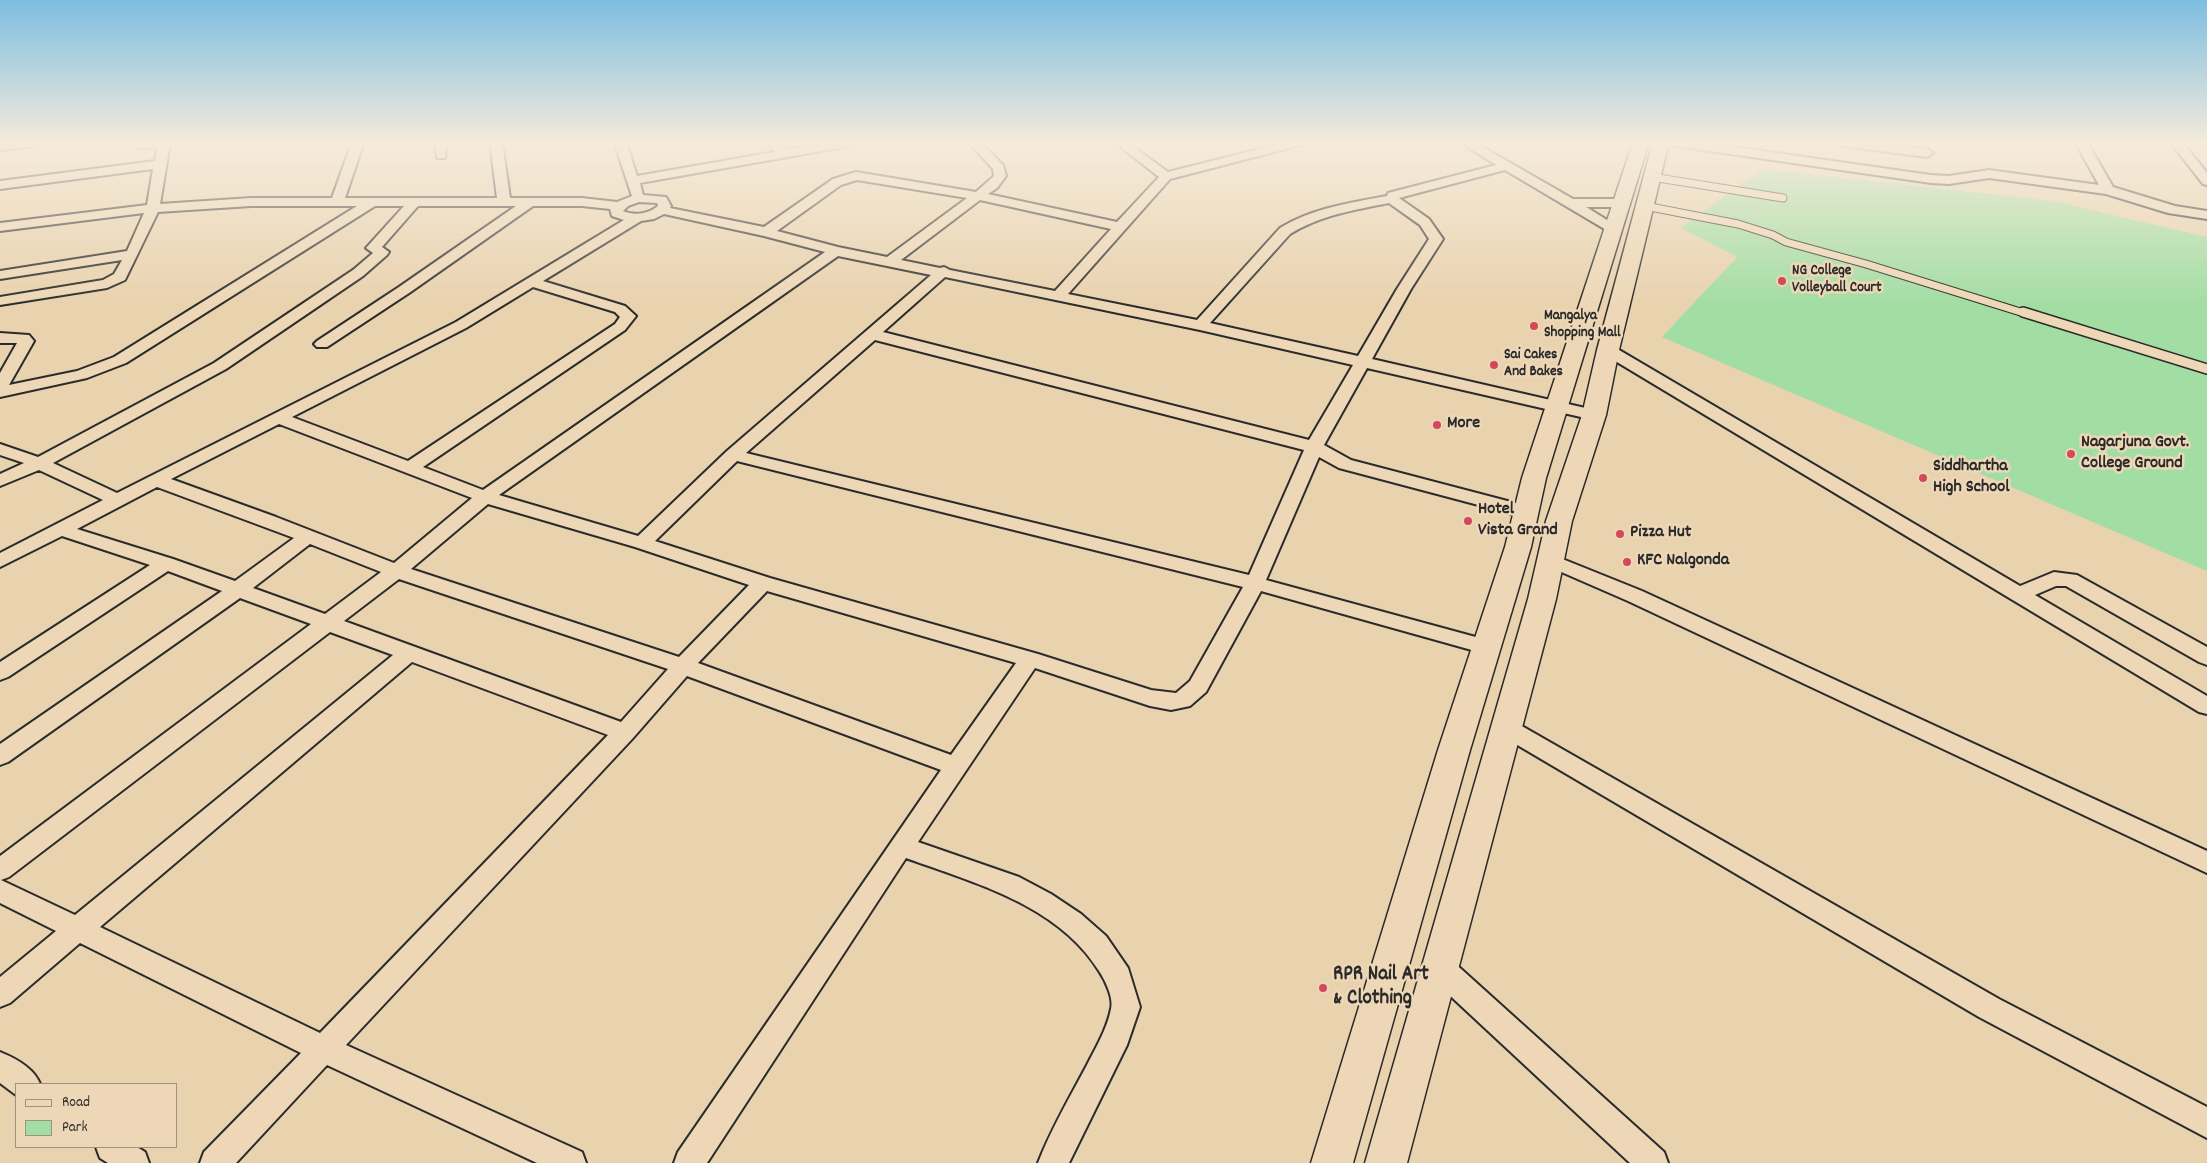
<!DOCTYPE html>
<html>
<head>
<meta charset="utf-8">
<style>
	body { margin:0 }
	#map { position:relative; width:2207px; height:1163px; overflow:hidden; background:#e9d2ae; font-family:Dekko,sans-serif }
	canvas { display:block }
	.legend { position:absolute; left:15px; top:1083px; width:162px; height:65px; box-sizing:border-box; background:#edd7b6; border:1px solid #9f927e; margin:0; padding:6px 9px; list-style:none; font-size:15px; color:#2b2b2b }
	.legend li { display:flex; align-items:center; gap:10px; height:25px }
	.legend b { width:25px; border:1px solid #9f927e }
</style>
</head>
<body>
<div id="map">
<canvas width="2207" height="1163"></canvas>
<ul class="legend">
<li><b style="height:6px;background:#edd7b6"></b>Road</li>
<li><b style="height:14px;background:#a2dda3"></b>Park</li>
</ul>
</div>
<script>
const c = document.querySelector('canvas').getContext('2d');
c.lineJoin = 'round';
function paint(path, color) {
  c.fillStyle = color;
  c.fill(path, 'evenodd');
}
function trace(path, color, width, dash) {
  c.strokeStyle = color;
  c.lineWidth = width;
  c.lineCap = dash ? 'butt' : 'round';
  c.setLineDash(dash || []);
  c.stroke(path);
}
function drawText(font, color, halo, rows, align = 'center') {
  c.font = font + ' Dekko,sans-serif';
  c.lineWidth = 5;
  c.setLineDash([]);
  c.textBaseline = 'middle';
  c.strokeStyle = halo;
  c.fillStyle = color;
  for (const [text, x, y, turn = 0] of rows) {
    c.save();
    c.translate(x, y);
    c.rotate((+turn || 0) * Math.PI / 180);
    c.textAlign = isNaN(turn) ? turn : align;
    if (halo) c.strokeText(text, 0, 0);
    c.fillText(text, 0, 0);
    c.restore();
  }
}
const green = new Path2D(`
	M 1762,169 L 2053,201 L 2207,237 L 2207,571 L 1662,337 L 1737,257 L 1681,228 Z`);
const serviceFar1 = new Path2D(`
	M 1652,177 L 1783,198
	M 1645,206 L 1738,224 L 1773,235 L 1786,242 L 1866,264 L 2027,314`);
const service = new Path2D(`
	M 2023,312 L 2207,369`);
const minor = new Path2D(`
	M 0,142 L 39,142 L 33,146 L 0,150 Z
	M 138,142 L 170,143 L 160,204 L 251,198 L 332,198 L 352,142 L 364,142 L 345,198 L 497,198 L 490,142 L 502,142 L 510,198 L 582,198 L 617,202 L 632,196 L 614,142 L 626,142 L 637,176 L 774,152 L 769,142 L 781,142 L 785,150 L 830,142 L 856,142 L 850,146 L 640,183 L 643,195 L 666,197 L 671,206 L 670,208 L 764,227 L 833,179 L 856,172 L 976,192 L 994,176 L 993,169 L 968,142 L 980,142 L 1003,165 L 1006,176 L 997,188 L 988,194 L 1117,222 L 1159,177 L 1114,142 L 1127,142 L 1168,172 L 1287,142 L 1307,142 L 1305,144 L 1170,179 L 1068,294 L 1197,320 L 1280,228 C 1313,208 1349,203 1387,196 L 1388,193 L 1496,165 L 1460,142 L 1474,142 L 1573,199 L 1621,199 L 1627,203 L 1621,207 L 1586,207 L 1620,228 L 1618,231 L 1608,231 L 1505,170 L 1399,198 L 1429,219 L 1443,239 L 1411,289 L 1372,359 L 1594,410 L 1600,411 L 1602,415 L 1600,419 L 1594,420 L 1367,368 L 1324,445 L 1351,460 L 1534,508 L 1536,512 L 1534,516 L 1527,518 L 1520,516 L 1339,468 L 1319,457 L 1266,580 L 1494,642 L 1497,647 L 1494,652 L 1486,654 L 1261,591 L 1206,692 L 1190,706 L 1171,710 L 1150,706 L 1035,668 L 918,842 L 1019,877 L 1051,894 L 1081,914 L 1106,936 L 1128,968 L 1140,1007 L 1127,1045 L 1069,1163 L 1038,1163 C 1051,1129 1070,1097 1087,1065 C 1096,1047 1107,1029 1111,1009 C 1114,998 1105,980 1099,971 C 1058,905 975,883 906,858 L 707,1163 L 674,1163 L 678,1152 L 941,770 L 687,676 L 633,738 L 346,1045 L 582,1152 L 586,1163 L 537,1163 L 327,1065 L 236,1163 L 200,1163 L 204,1152 L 301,1053 L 80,943 L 10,1003 L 0,1007 L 0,977 L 56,931 L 0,903 L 0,856 L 311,624 L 240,598 L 8,762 L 0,765 L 0,744 L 222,591 L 168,571 L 8,677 L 0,680 L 0,662 L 150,565 L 62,536 L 0,567 L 0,553 L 103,500 L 39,470 L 0,486 L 0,474 L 24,463 L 0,455 L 0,444 L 38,457 L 214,363 L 353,270 L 373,253 L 366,248 L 404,206 L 375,206 L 126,363 L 87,378 L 0,397 L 0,373 L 17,343 L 0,343 L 0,333 L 29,335 L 34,341 L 9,385 L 77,371 L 114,357 L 357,206 L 251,206 L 158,212 L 125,280 L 107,288 L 0,305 L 0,297 L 103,280 L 114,274 L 122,260 L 0,279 L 0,271 L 127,251 L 144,213 L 0,231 L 0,223 L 147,205 L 153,169 L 0,189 L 0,181 L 155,161 L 157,147 L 139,148 ZM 857,180 L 967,198 L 887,257 L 838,247 L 777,231 L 841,185 ZM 980,200 L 1111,229 L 1055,291 L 950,270 L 944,267 L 940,268 L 901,260 ZM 639,202 L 657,203 L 658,206 C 648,214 635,216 623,211 L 628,206 ZM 1389,203 L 1420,225 L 1429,239 L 1397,289 L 1358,356 L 1210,323 L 1290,234 C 1321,215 1354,210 1389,203 ZM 418,206 L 516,206 L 399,287 L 317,341 L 314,344 L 317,347 L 327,347 L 409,293 L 533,206 L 582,206 L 610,209 L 612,216 L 624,220 L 456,322 L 117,493 L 53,463 L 226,369 L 363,276 L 387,255 L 389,252 L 382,247 ZM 664,214 L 764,236 L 825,252 L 483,490 L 423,467 L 625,330 L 636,316 L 625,306 L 543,281 L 641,221 L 654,219 ZM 838,256 L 931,275 L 727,451 L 638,536 L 499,495 ZM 945,277 L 1200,330 L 1353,365 L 1309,440 L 883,332 ZM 533,287 L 615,312 L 620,317 L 615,324 L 408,461 L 292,417 L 466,328 ZM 875,340 L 1304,450 L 1249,575 L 746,453 ZM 279,424 L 472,498 L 394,563 L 276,517 L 171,479 ZM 737,461 L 1243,587 L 1190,681 L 1176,693 L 1151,690 L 1038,654 L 770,578 L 655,541 ZM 157,487 L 294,538 L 235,581 L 173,559 L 77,529 ZM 488,504 L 635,547 L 749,585 L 679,657 L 411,569 ZM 310,544 L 381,572 L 325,614 L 253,588 ZM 399,579 L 668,669 L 621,722 L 344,621 ZM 767,591 L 1016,663 L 951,755 L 698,663 ZM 330,632 L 393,655 L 75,915 L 1,880 L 9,877 ZM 412,662 L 608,735 L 320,1033 L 100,927 Z
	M 435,142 L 447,142 L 445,158 L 437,158 Z
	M 1669,142 L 1699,142 L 1931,175 L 1949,176 L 1989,170 L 2099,185 L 2075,142 L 2087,142 L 2113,187 L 2175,206 L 2207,211 L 2207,219 L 2168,213 L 2106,194 L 1989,178 L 1949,184 L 1931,183 L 1675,146 Z
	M 1836,142 L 1868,142 L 1927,149 L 1933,153 L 1927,157 L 1842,146 Z
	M 2170,142 L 2182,142 L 2207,173 L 2207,185 L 2203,184 Z
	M 1608,345 L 1614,347 L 2020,586 L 2054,572 L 2077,575 L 2207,647 L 2207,665 L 2199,662 L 2066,586 L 2056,586 L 2035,595 L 2207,696 L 2207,714 L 2199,712 L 1602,353 L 1600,350 L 1602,347 Z
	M 1550,554 L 1642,591 L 2207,851 L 2207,873 L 1628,601 L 1543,564 L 1540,560 L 1543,556 Z
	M 1505,719 L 1513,721 L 1999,999 L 2207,1107 L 2207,1138 L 1979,1017 L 1497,733 L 1494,727 L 1497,721 Z
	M 1440,956 L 1450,959 L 1664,1152 L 1668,1163 L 1630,1163 L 1430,977 L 1426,968 L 1430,959 Z
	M 0,1052 C 15,1058 34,1068 40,1084 L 16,1084 L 16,1095 L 0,1083 Z
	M 96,1147 L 137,1147 L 145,1152 L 149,1163 L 108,1163 L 100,1158 Z`);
const secondary = new Path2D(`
	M 1633,142 L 1649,142 L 1546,478 L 1531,547 L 1470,750 L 1353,1163 L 1311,1163 L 1438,750 L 1505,547 L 1522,478 Z
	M 1653,142 L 1669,142 L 1619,350 L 1606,415 L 1572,521 L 1556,599 L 1407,1163 L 1365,1163 L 1528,599 L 1546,521 L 1582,415 L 1597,350 Z`);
const markers = [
	[1782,281,5,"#d1495b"],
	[1534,326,5,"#d1495b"],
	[1494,365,5,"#d1495b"],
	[1437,425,5,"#d1495b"],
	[2071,454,5,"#d1495b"],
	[1923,478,5,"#d1495b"],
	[1468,521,5,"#d1495b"],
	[1620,534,5,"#d1495b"],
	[1627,562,5,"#d1495b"],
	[1323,988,5,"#d1495b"]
];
const farPoinames = [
	["NG College",1792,272],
	["Volleyball Court",1792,289],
	["Mangalya",1544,317],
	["Shopping Mall",1544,334],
	["Sai Cakes",1504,356],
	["And Bakes",1504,373]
];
const poiNames = [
	["More",1447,425],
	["Nagarjuna Govt.",2081,444],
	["College Ground",2081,465],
	["Siddhartha",1933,468],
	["High School",1933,489],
	["Hotel",1478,511],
	["Vista Grand",1478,532],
	["Pizza Hut",1630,534],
	["KFC Nalgonda",1637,562]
];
const nearPoinames = [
	["RPR Nail Art",1333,976],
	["& Clothing",1333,1000]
];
paint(green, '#a2dda3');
trace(serviceFar1, '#2b2b2b', 9);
trace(service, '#2b2b2b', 12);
trace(minor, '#2b2b2b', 4);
trace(secondary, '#2b2b2b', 3);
trace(serviceFar1, '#edd7b6', 7);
trace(service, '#edd7b6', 9);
paint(minor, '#edd7b6');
paint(secondary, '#edd7b6');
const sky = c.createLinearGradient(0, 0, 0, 305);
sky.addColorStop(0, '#7dbee1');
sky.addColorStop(0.47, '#f5ebdb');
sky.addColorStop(1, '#f5ebdb00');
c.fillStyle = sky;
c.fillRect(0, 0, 2207, 305);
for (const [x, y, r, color] of markers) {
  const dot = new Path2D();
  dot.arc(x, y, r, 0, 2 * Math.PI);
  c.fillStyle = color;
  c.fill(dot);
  trace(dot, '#edd7b6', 2);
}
drawText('bold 15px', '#2b2b2b', '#edd7b6', farPoinames, 'left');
drawText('bold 18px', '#2b2b2b', '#edd7b6', poiNames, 'left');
drawText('bold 21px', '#2b2b2b', '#edd7b6', nearPoinames, 'left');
</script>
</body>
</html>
